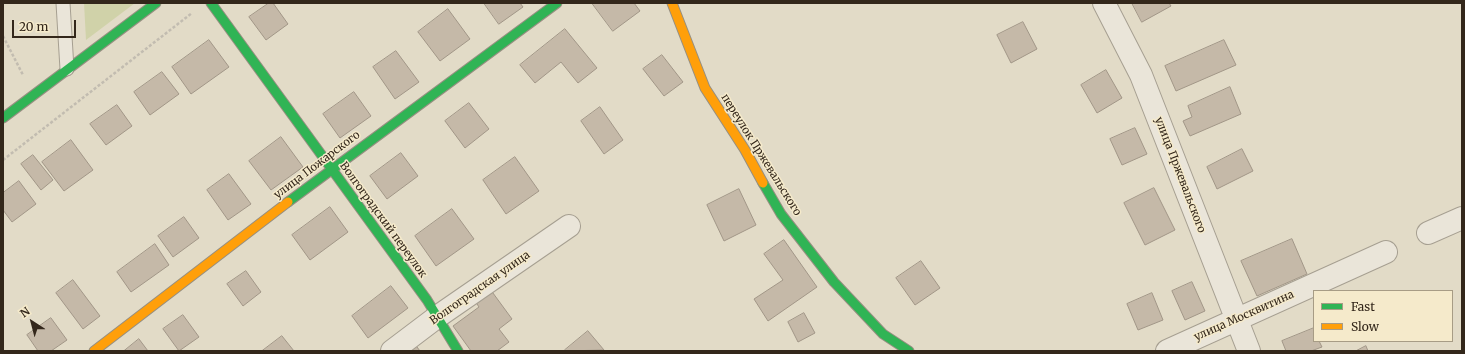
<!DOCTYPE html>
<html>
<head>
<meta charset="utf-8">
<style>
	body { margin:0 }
	#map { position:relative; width:1465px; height:354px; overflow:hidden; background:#e2dbc7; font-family:Merriweather,serif }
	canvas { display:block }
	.frame { position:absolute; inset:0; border:4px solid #33271b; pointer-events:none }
	.legend { position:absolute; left:1313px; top:290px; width:140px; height:52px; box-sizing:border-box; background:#f5eacb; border:1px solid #a79c85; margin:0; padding:5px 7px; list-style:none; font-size:12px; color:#33271b }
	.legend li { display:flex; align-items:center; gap:8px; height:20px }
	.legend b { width:20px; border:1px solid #a79c85 }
	.north { position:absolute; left:12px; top:302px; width:40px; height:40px; -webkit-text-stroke:3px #f5eacb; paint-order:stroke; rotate:324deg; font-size:11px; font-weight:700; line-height:16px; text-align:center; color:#33271b }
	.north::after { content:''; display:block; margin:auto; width:14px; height:18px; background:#33271b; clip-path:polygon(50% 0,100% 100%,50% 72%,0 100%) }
	.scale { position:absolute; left:12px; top:20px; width:64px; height:18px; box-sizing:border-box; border:2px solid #33271b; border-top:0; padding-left:5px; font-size:12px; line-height:14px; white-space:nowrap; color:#33271b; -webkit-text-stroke:3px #f5eacb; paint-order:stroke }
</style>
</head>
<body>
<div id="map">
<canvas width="1465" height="354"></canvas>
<div class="frame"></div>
<ul class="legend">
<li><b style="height:5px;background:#30b455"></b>Fast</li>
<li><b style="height:5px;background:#ff9f0a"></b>Slow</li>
</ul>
<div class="north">N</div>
<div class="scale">20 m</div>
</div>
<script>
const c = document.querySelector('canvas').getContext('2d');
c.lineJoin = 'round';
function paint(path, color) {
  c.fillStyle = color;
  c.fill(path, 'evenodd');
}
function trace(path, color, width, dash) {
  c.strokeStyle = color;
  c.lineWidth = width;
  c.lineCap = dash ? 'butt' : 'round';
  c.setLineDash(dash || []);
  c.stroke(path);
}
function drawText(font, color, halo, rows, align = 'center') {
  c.font = font + ' Merriweather,serif';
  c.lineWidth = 3;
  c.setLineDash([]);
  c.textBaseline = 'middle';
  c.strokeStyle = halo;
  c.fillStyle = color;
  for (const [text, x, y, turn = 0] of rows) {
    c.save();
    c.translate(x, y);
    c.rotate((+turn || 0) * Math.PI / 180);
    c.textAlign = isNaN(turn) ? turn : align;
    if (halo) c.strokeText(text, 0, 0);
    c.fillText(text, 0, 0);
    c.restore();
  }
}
const green = new Path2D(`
	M 84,3 L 135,3 L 86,40 Z`);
const building = new Path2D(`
	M 269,3 L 273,3 L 288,24 L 266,40 L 249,17 Z
	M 484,3 L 520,3 L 523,7 L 499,24 Z
	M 592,3 L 634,3 L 640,11 L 613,31 Z
	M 1132,3 L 1169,3 L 1171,6 L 1142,22 Z
	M 448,9 L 470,39 L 440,61 L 418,32 Z
	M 1023,22 L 1037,49 L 1011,63 L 997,35 Z
	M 565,29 L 597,68 L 578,83 L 561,62 L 535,83 L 520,65 Z
	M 209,40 L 229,67 L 191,94 L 172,67 Z
	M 1224,40 L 1236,65 L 1176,91 L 1165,66 Z
	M 396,51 L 419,82 L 395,99 L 373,67 Z
	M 662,55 L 683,82 L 664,96 L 643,69 Z
	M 1106,70 L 1122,98 L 1097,113 L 1081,85 Z
	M 162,72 L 179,94 L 150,115 L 134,92 Z
	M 1230,87 L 1241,114 L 1190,136 L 1183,121 L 1192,117 L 1188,106 Z
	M 354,92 L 371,116 L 340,138 L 323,114 Z
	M 469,103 L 489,129 L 465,148 L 445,121 Z
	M 117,105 L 132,126 L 106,145 L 90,124 Z
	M 600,107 L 623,140 L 604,154 L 581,121 Z
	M 1135,128 L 1147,154 L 1122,165 L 1110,139 Z
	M 281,137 L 303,167 L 271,190 L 249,161 Z
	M 71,140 L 93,170 L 64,191 L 42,162 Z
	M 1242,149 L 1253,171 L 1217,189 L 1207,167 Z
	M 401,153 L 418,176 L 387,199 L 370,176 Z
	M 33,155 L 53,180 L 41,190 L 21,164 Z
	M 515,157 L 539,191 L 506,214 L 483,180 Z
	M 229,174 L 251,204 L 228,220 L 207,190 Z
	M 19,181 L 36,204 L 12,222 L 3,210 L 3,193 Z
	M 1154,188 L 1175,230 L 1145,245 L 1124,203 Z
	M 739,189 L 756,225 L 724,241 L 707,205 Z
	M 330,207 L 348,232 L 310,260 L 292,235 Z
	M 452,209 L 474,239 L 436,266 L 415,236 Z
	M 184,217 L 199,238 L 173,257 L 158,236 Z
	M 1292,239 L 1307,274 L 1257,296 L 1241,261 Z
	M 784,240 L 817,287 L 768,321 L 754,299 L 783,280 L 764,254 Z
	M 155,244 L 169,265 L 131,292 L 117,272 Z
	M 921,261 L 940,288 L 915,305 L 896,278 Z
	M 246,271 L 261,292 L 243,306 L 227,284 Z
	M 73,280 L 100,316 L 83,329 L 56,293 Z
	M 1192,282 L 1205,311 L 1185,320 L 1172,291 Z
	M 391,286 L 408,308 L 368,338 L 352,316 Z
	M 490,289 L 512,319 L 499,329 L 509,342 L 497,351 L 471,351 L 453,326 L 479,307 L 475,301 Z
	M 1152,293 L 1163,320 L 1138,330 L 1127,304 Z
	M 804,313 L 815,333 L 798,342 L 788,322 Z
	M 183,315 L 199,337 L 179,351 L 163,329 Z
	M 51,318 L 67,340 L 51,351 L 38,351 L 27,335 Z
	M 1314,328 L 1314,341 L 1319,341 L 1322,347 L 1311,351 L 1286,351 L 1282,341 Z
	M 588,331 L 604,350 L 566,351 L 565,350 Z
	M 282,336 L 294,351 L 262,351 Z
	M 139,339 L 148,351 L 124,351 Z
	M 414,343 L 420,351 L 403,351 Z
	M 1366,346 L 1368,351 L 1356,351 Z`);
const path = new Path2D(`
	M 3,36 L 23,75
	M 3,160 L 192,13`);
const lane = new Path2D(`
	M 63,3 L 67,69`);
const street = new Path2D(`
	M 1104,3 L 1141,75 L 1249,351
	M 1428,233 L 1462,218
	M 392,351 L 437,317 L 569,226
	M 1167,351 L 1386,252`);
const fast = new Path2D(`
	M 211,3 L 427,300 L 458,351
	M 3,118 L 156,3
	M 763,183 L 781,214 L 834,282 L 883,334 L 909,351
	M 288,202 L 557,3`);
const slow = new Path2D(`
	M 672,3 L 705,88 L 745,150 L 763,183
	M 94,351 L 288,202`);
const streetNames = [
	["переулок Пржевальского",761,155,58],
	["улица Пожарского",317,165,-37],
	["улица Пржевальского",1180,175,69],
	["Волгоградский переулок",383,220,54],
	["Волгоградская улица",480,288,-35],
	["улица Москвитина",1244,316,-24]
];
paint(green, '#d0d2a9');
paint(building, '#c5b9a8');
trace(building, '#a19687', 1);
trace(lane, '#a69f91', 15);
trace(street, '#a69f91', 24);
trace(fast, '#968f81', 11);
trace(slow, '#968f81', 11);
trace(path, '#c2bcb0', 2.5, [3, 2]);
trace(lane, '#eae5d9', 13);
trace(street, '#eae5d9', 22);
trace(fast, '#30b455', 9);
trace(slow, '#ff9f0a', 9);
drawText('11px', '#33271b', '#f5eacb', streetNames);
</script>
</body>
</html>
